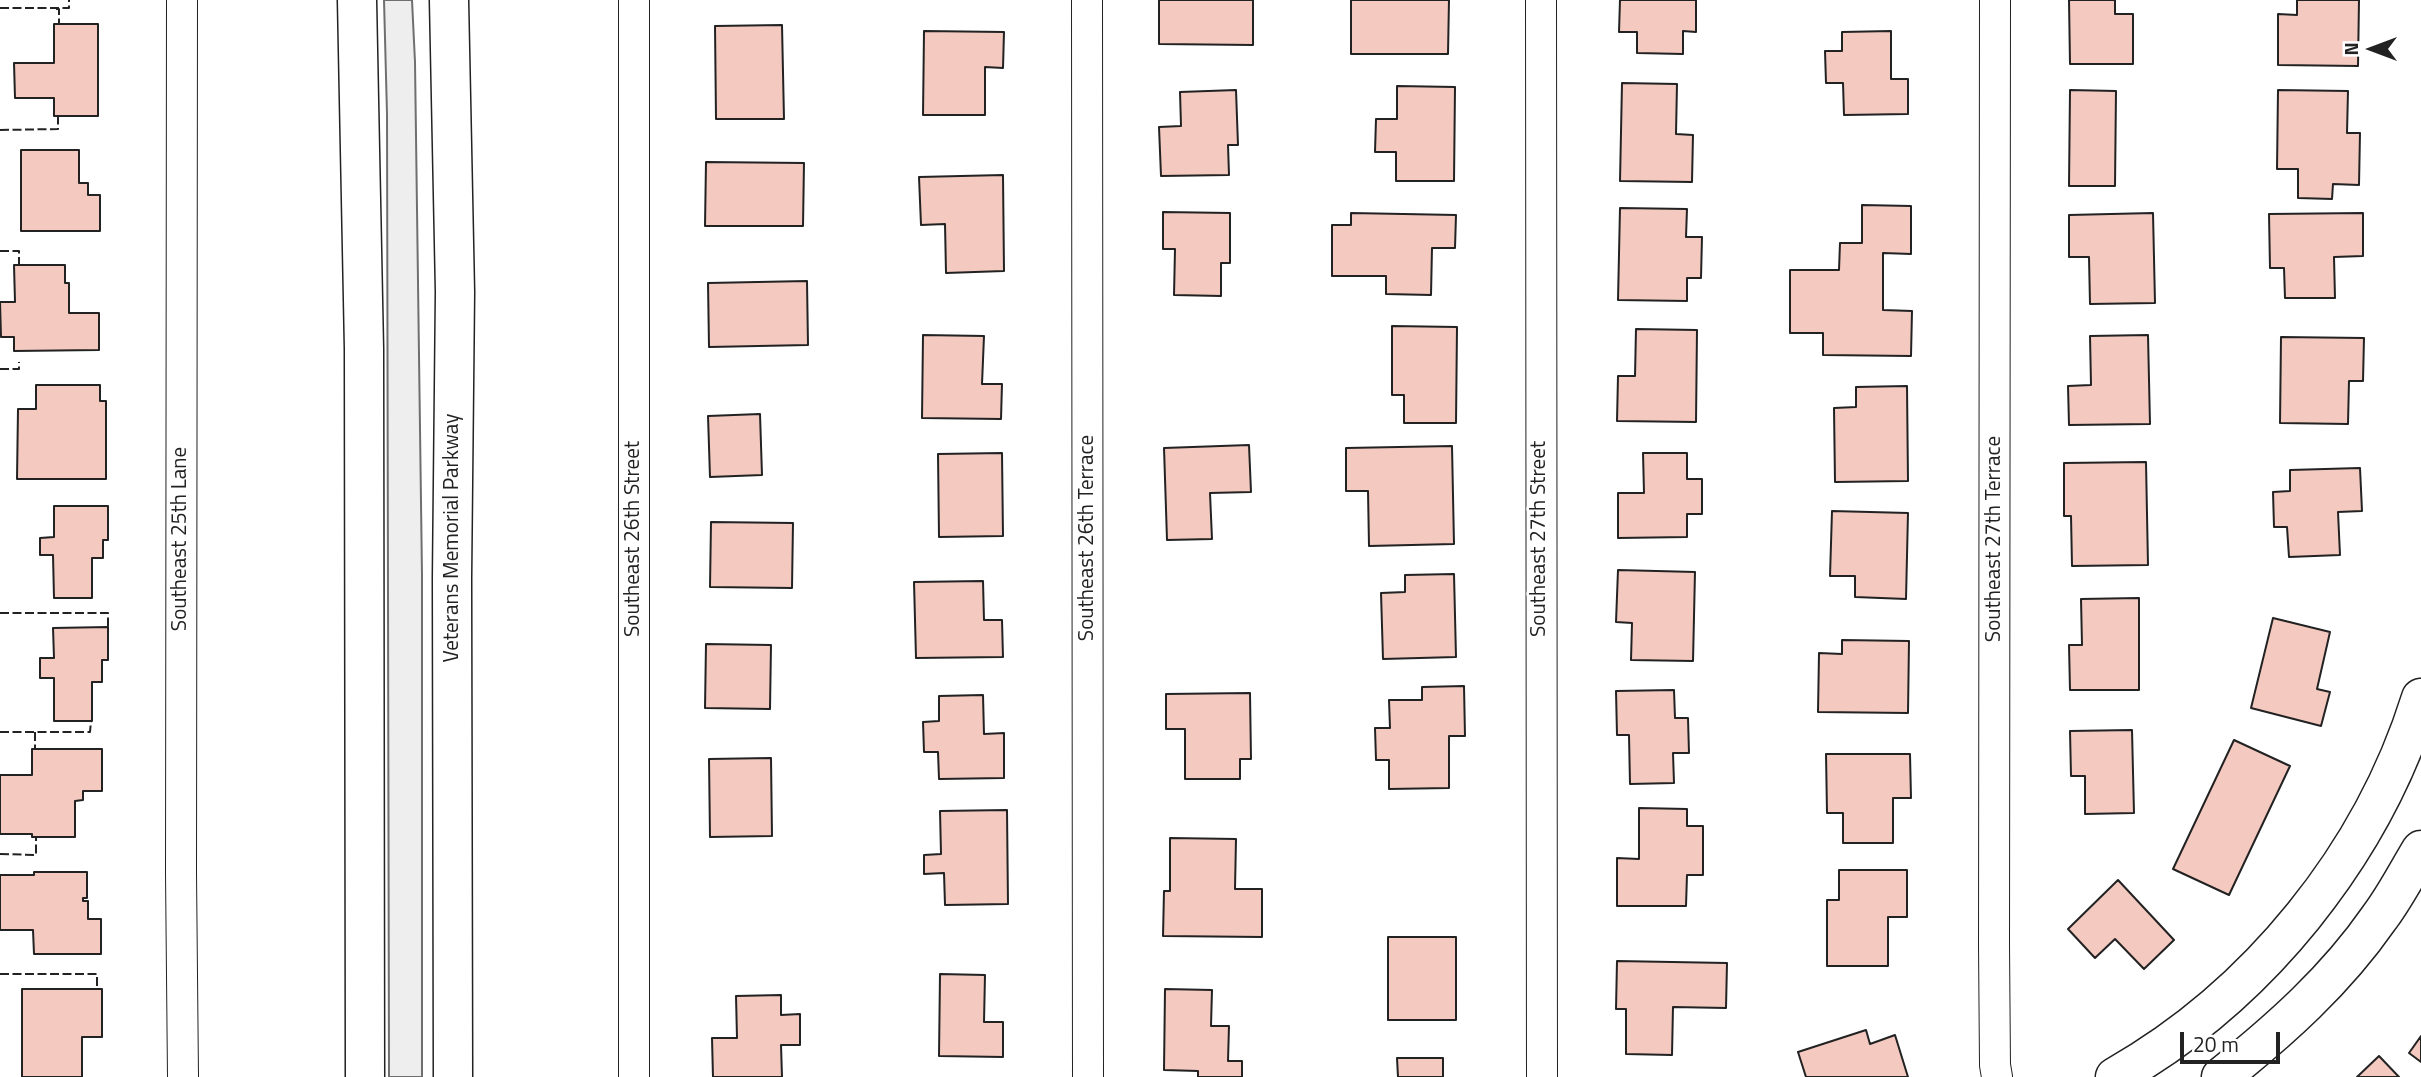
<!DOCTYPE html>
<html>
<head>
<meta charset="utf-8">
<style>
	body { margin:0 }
	#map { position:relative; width:2421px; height:1077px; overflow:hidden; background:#fff; font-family:"Titillium Web",sans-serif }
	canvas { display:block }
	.north { position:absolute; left:2337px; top:14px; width:70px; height:70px; -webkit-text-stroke:5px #fff; paint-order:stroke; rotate:270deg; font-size:19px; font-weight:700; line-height:28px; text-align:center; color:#222 }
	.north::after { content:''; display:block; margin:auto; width:24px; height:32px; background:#222; clip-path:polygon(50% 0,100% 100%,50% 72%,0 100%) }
	.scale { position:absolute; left:2180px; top:1032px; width:100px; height:32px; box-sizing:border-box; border:4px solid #222; border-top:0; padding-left:9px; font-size:21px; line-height:24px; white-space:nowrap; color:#222; -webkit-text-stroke:5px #fff; paint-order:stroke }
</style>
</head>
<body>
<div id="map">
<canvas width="2421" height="1077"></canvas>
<div class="north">N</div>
<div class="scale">20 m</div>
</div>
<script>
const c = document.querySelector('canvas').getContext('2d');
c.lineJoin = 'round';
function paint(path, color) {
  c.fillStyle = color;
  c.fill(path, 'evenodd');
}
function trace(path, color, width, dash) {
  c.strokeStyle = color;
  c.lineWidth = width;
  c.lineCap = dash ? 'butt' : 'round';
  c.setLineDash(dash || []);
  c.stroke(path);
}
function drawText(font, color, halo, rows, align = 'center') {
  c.font = font + ' "Titillium Web",sans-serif';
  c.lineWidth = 5;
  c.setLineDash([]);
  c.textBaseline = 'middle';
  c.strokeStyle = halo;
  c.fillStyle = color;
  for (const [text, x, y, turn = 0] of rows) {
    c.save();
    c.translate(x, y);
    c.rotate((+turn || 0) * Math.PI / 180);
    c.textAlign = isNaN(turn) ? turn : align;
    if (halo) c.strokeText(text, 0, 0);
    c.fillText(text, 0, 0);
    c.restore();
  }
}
const green = new Path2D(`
	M 384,0 L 412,0 L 415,62 L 422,575 L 422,1077 L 389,1077 L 387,114 Z`);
const building = new Path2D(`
	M 1159,0 L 1253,0 L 1253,45 L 1159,44 Z
	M 1351,0 L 1449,0 L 1448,54 L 1351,54 Z
	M 1620,0 L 1696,0 L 1696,32 L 1683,31 L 1683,54 L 1637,53 L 1637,32 L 1619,32 Z
	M 2069,0 L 2115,0 L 2115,14 L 2133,14 L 2133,64 L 2070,64 Z
	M 2297,0 L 2359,0 L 2358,66 L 2278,65 L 2278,14 L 2297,15 Z
	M 54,24 L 98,24 L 98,116 L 54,116 L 54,98 L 15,98 L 14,63 L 54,63 Z
	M 782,25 L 784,119 L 716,119 L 715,26 Z
	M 924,31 L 1004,32 L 1003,68 L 985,67 L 985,115 L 923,115 Z
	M 1891,31 L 1891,79 L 1908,79 L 1908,114 L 1844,115 L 1843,83 L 1826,83 L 1825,51 L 1842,51 L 1842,32 Z
	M 1622,83 L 1677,84 L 1676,134 L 1693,135 L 1692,182 L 1620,181 Z
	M 1397,86 L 1455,87 L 1454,181 L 1396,181 L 1396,152 L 1375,152 L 1376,119 L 1397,119 Z
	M 1236,90 L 1238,145 L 1228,145 L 1229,175 L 1161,176 L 1159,127 L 1181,126 L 1180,92 Z
	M 2070,90 L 2116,91 L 2115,186 L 2069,186 Z
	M 2278,90 L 2348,91 L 2347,133 L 2360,133 L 2359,185 L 2333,184 L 2332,199 L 2298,198 L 2298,169 L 2277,169 Z
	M 21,150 L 79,150 L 79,183 L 88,183 L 88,195 L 100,195 L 100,231 L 21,231 Z
	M 706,162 L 804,163 L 803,226 L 705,226 Z
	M 1003,175 L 1004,271 L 946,273 L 945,224 L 921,225 L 919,177 Z
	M 1862,205 L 1911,206 L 1911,254 L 1883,253 L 1883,310 L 1912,311 L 1911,356 L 1823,355 L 1823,333 L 1790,333 L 1790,270 L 1839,270 L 1840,243 L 1862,243 Z
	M 1620,208 L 1687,209 L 1686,237 L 1702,237 L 1701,278 L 1687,278 L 1687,301 L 1618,300 Z
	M 1163,212 L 1230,213 L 1230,263 L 1221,263 L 1221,296 L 1174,295 L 1175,249 L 1163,249 Z
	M 1351,213 L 1456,215 L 1455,248 L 1432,248 L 1431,295 L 1386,294 L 1386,276 L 1332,276 L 1332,225 L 1351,225 Z
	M 2153,213 L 2155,303 L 2090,304 L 2089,257 L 2069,257 L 2069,215 Z
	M 2363,213 L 2363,256 L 2334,257 L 2335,298 L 2285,298 L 2284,268 L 2270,268 L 2269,214 Z
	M 14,265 L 65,265 L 65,283 L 69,283 L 69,313 L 99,313 L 99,350 L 14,351 L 14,337 L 1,337 L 0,302 L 15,302 Z
	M 807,281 L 808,345 L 709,347 L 708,283 Z
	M 1392,326 L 1457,327 L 1456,423 L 1404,423 L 1404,395 L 1392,395 Z
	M 1636,329 L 1697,330 L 1696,422 L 1617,421 L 1618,376 L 1635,376 Z
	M 923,335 L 984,336 L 982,384 L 1002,384 L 1001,419 L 922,418 Z
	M 2148,335 L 2150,424 L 2069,425 L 2068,386 L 2091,385 L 2090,336 Z
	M 2281,337 L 2364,338 L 2363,381 L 2349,381 L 2348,424 L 2280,423 Z
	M 36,385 L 100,385 L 100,401 L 106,401 L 106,479 L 17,479 L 18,409 L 36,409 Z
	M 1907,386 L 1908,481 L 1835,482 L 1834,408 L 1856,407 L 1856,387 Z
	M 760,414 L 762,475 L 710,477 L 708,416 Z
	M 1249,445 L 1251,492 L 1210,493 L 1212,539 L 1167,540 L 1164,448 Z
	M 1452,446 L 1454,544 L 1369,546 L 1368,491 L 1346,491 L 1346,448 Z
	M 1002,453 L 1003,536 L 939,537 L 938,454 Z
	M 1643,453 L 1687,453 L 1687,479 L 1702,479 L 1702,514 L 1687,514 L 1687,537 L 1618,538 L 1618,493 L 1644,493 Z
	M 2146,462 L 2148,565 L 2072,566 L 2071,516 L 2064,516 L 2064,463 Z
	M 2360,468 L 2362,511 L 2338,512 L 2340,555 L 2289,557 L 2287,527 L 2274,527 L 2273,492 L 2290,491 L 2290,470 Z
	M 54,506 L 108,506 L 108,540 L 103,540 L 103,558 L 92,558 L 92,598 L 54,598 L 53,555 L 40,555 L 40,538 L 54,537 Z
	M 1832,511 L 1908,513 L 1906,599 L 1855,597 L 1855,576 L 1830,576 Z
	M 711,522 L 793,523 L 792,588 L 710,587 Z
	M 1618,570 L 1695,572 L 1693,661 L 1631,660 L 1632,623 L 1616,622 Z
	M 1454,574 L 1456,657 L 1383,659 L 1381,593 L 1405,592 L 1405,575 Z
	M 983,581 L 984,620 L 1002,620 L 1003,657 L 916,658 L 914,582 Z
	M 2139,598 L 2139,690 L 2070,690 L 2069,645 L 2082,645 L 2081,599 Z
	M 2273,618 L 2330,632 L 2317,689 L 2330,692 L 2321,726 L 2251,708 Z
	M 108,627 L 108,660 L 102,660 L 102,682 L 92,682 L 92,721 L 54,721 L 54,678 L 40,678 L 40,658 L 54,658 L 53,628 Z
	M 1842,640 L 1909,641 L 1908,713 L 1818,712 L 1819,653 L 1842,654 Z
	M 706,644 L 771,645 L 770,709 L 705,708 Z
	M 1464,686 L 1465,736 L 1449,736 L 1449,788 L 1389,789 L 1389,760 L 1376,760 L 1375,728 L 1390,728 L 1389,700 L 1422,700 L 1422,687 Z
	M 1674,690 L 1675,718 L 1688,718 L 1689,753 L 1673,753 L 1674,783 L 1630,784 L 1629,735 L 1617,735 L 1616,691 Z
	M 1250,693 L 1251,759 L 1240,759 L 1240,779 L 1185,779 L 1185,729 L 1166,729 L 1166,694 Z
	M 983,695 L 984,734 L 1004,733 L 1004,778 L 939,779 L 938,752 L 924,752 L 923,722 L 939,721 L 939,696 Z
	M 2132,730 L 2134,813 L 2085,814 L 2085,776 L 2071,776 L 2070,731 Z
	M 2234,740 L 2290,766 L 2229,895 L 2173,869 Z
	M 32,749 L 102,749 L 102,791 L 83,791 L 83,800 L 75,801 L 75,837 L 32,837 L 32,834 L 0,834 L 0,775 L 32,775 Z
	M 1826,754 L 1910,754 L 1911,798 L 1893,798 L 1893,843 L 1843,843 L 1843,813 L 1827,813 Z
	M 771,758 L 772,836 L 710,837 L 709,759 Z
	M 1639,808 L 1687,809 L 1687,826 L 1703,826 L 1703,875 L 1687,875 L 1686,906 L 1617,906 L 1617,858 L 1639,859 Z
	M 1007,810 L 1008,904 L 945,905 L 944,873 L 924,874 L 924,855 L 941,854 L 940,811 Z
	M 1170,838 L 1236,839 L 1235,889 L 1262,889 L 1262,937 L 1163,936 L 1164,891 L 1170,891 Z
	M 1839,870 L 1907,870 L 1907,917 L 1888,917 L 1888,966 L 1827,966 L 1827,900 L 1839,900 Z
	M 34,872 L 87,872 L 87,898 L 83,898 L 83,901 L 88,901 L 88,919 L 101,919 L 101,954 L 34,954 L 33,930 L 0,930 L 0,875 L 34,875 Z
	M 2118,880 L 2174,940 L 2144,969 L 2115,939 L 2095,958 L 2068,929 Z
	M 1388,937 L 1456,937 L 1456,1020 L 1388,1020 Z
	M 1617,961 L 1727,963 L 1726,1008 L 1673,1007 L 1672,1055 L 1626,1054 L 1626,1009 L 1616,1009 Z
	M 940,974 L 985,975 L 984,1022 L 1003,1022 L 1003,1057 L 939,1056 Z
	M 22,989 L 102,989 L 102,1037 L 82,1037 L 82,1077 L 22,1077 Z
	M 1165,989 L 1212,990 L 1211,1026 L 1229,1026 L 1228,1061 L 1242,1061 L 1242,1077 L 1198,1077 L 1198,1071 L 1164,1070 Z
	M 781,995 L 781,1015 L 800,1014 L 800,1045 L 781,1045 L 782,1077 L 713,1077 L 712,1038 L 737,1038 L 736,996 Z
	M 1866,1030 L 1870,1044 L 1895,1035 L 1908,1077 L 1806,1077 L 1798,1052 Z
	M 2421,1036 L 2421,1062 L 2409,1053 Z
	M 2379,1056 L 2399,1077 L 2357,1077 Z
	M 1397,1058 L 1443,1058 L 1443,1077 L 1398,1077 Z`);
const street = new Path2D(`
	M 182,0 L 181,873 L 183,1077
	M 634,0 L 634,1077
	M 1087,0 L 1088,1077
	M 1541,0 L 1542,1077
	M 1995,0 L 1994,945 L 1995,1065 L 1997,1077`);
const secondary = new Path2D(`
	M 2115,1077 C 2258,996 2372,855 2421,698
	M 2221,1077 C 2280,1030 2336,980 2379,918 C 2395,897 2407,873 2421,850`);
const highway = new Path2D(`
	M 357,0 L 364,349 L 365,1077
	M 449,0 L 455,292 L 452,578 L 453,1077`);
const fence = new Path2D(`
	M 0,8 L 69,8 L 69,0
	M 56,9 L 59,9 L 59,24
	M 0,130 L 58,129 L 58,116
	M 0,251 L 19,251 L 19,265
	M 0,369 L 19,369 L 19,362
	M 0,613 L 108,613 L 108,627
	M 0,732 L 90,732 L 91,721
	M 35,732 L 35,749
	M 0,854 L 36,855 L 36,837
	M 0,974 L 97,974 L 97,989`);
const streetNames = [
	["Veterans Memorial Parkway",453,538,-90],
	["Southeast 26th Terrace",1088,538,-90],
	["Southeast 25th Lane",181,539,-90],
	["Southeast 26th Street",634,539,-90],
	["Southeast 27th Street",1540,539,-90],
	["Southeast 27th Terrace",1995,539,-90]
];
paint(green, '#eee');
trace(green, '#6f6f6f', 2);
paint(building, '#f3c9c0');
trace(building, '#222', 2);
trace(street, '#222', 32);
trace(secondary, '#222', 41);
trace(highway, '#222', 41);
trace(street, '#fff', 30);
trace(secondary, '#fff', 38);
trace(highway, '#fff', 38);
trace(fence, '#222', 2, [9, 3.5]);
drawText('21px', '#222', '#fff', streetNames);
</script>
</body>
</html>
